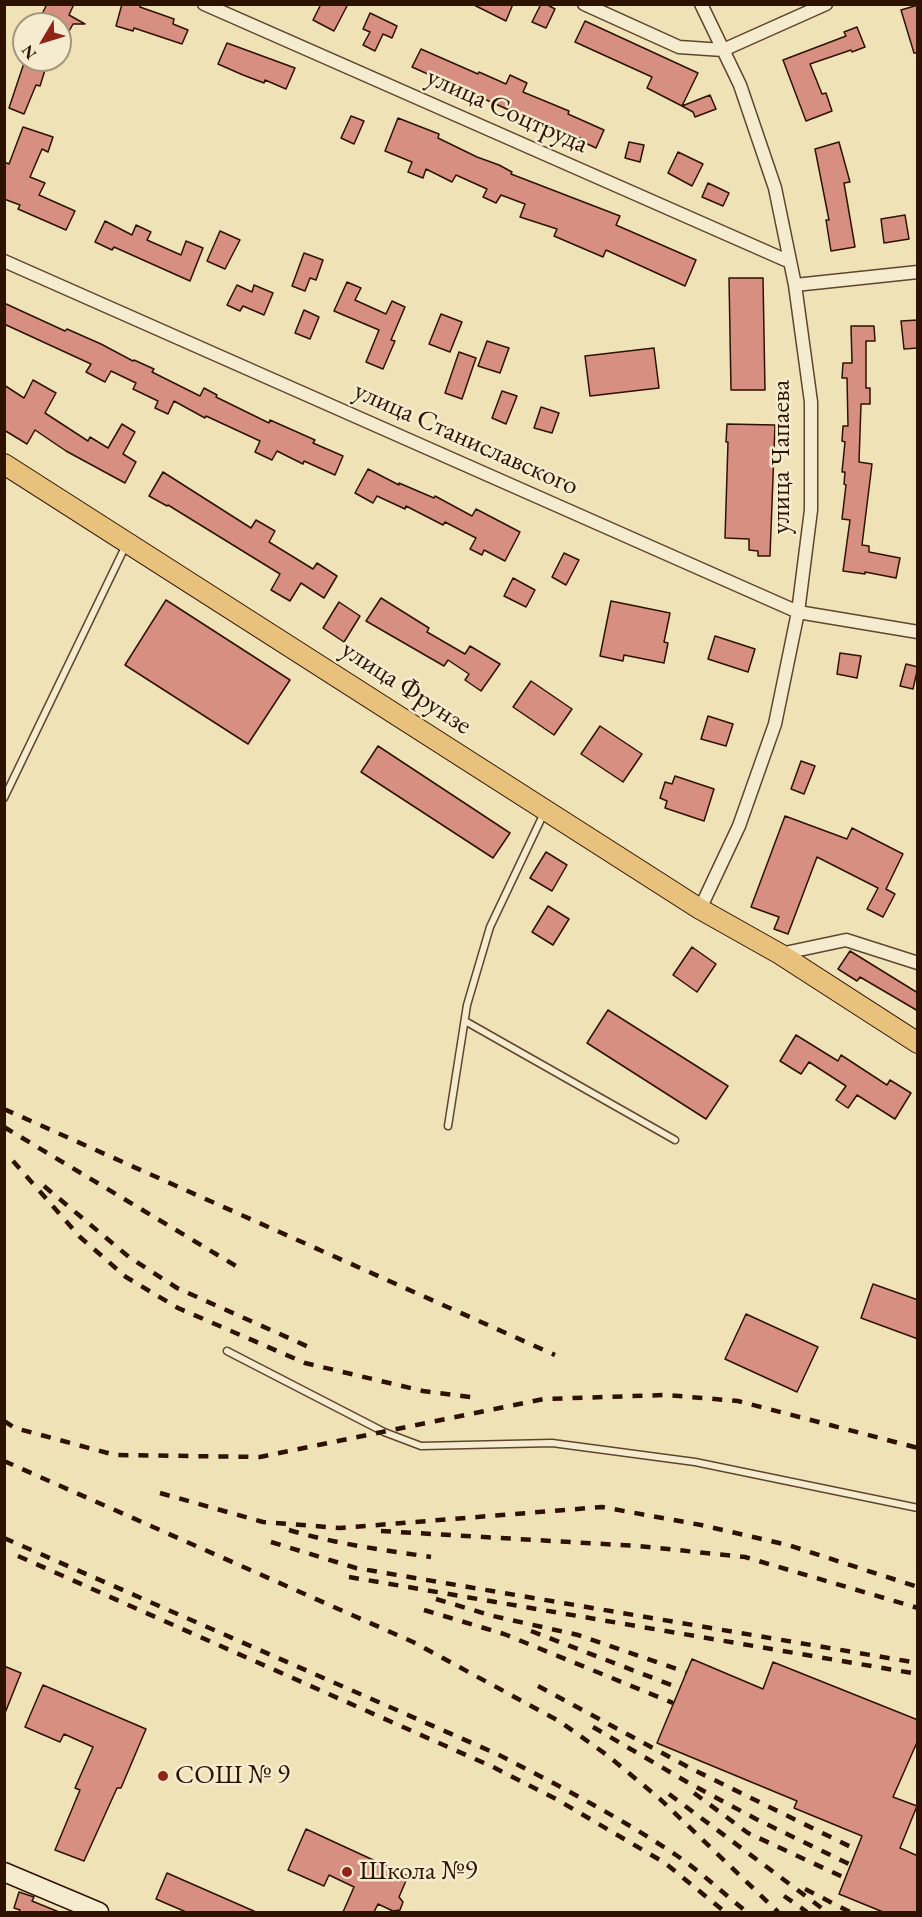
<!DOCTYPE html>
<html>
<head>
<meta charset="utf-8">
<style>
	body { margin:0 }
	#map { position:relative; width:922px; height:1917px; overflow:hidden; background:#f0e2b7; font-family:"EB Garamond",serif }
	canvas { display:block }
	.frame { position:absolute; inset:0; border:6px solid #2e1200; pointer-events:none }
	.north { position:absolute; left:12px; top:12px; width:60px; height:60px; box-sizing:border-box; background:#f5ecd0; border:2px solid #a5957d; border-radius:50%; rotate:232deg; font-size:16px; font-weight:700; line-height:24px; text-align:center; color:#2e1200 }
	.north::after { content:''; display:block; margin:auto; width:21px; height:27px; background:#8f2418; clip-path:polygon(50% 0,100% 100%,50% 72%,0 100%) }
</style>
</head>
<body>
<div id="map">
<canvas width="922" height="1917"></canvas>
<div class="frame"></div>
<div class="north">N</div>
</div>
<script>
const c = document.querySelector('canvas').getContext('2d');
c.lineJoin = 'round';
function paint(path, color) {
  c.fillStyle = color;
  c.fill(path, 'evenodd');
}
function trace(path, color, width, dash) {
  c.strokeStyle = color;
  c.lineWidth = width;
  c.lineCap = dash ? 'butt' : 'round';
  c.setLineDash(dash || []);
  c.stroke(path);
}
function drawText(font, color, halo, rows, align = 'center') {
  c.font = font + ' "EB Garamond",serif';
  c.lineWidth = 5;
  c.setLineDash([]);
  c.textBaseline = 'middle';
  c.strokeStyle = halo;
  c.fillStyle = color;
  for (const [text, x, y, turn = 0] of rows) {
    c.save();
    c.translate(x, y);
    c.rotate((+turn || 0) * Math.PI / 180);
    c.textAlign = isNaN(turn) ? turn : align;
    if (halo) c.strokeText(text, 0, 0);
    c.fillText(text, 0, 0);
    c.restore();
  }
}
const building = new Path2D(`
	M 47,4 L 74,4 L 69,15 L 85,24 L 73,24 L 60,48 L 60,24 L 37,24 Z
	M 122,4 L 140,4 L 140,7 L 174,19 L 173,24 L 188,30 L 182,44 L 134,28 L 133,31 L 116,26 Z
	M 321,4 L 348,4 L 334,31 L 313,20 Z
	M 472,4 L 513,4 L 506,21 Z
	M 541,4 L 546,4 L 555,9 L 546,28 L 532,22 Z
	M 918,5 L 918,53 L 914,53 L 901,10 Z
	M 370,13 L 397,26 L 392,38 L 383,34 L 375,51 L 363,45 L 370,32 L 363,29 Z
	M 585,21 L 698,73 L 682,106 L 647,88 L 652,77 L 575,42 Z
	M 857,27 L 865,47 L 852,52 L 851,50 L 810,64 L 822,94 L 826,93 L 832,111 L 806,121 L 783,60 L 846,36 L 844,32 Z
	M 227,43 L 295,68 L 286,89 L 265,80 L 264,83 L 243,75 L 218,64 Z
	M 421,49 L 478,74 L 479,72 L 506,84 L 510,75 L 527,83 L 523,92 L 569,111 L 568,114 L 604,130 L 596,148 L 579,140 L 580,138 L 509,110 L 412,67 Z
	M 24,63 L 45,70 L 40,86 L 36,85 L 24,114 L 9,108 Z
	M 710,95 L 716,109 L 695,117 L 693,112 L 682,106 Z
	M 351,116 L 364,121 L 354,144 L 341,138 Z
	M 398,118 L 439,134 L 438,138 L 477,157 L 499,165 L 512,172 L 511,174 L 620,216 L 616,225 L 696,260 L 685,286 L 606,250 L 603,257 L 554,236 L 557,229 L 520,217 L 525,204 L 501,195 L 496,203 L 483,197 L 487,189 L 456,175 L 452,182 L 426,169 L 423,178 L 408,172 L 412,162 L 385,151 Z
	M 23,127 L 53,137 L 48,152 L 42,149 L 30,177 L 45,183 L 39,195 L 75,211 L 66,230 L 18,209 L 20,205 L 4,199 L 4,162 L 9,164 Z
	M 629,142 L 644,145 L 640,162 L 625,158 Z
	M 839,142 L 850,182 L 844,183 L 855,247 L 831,251 L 826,220 L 829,220 L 815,149 Z
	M 678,152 L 703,164 L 692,186 L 668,173 Z
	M 708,183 L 729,193 L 723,206 L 702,197 Z
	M 905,215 L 909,239 L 884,243 L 881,219 Z
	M 105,221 L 132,235 L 136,225 L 151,232 L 147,240 L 181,255 L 186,241 L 203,248 L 190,281 L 114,247 L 112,250 L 95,242 Z
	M 220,231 L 240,240 L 225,269 L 207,261 Z
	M 304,253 L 323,260 L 316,280 L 310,278 L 305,291 L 292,286 Z
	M 729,278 L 763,278 L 765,390 L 731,390 Z
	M 347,282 L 361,288 L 355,300 L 386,314 L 392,301 L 405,307 L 391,340 L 395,341 L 383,369 L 366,362 L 379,330 L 334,311 Z
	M 237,285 L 252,292 L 254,285 L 273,293 L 264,315 L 243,306 L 240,311 L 227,305 Z
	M 4,303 L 65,331 L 67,329 L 101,344 L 133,361 L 134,360 L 154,369 L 152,372 L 200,396 L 204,388 L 217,395 L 216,397 L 269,423 L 270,420 L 315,440 L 313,443 L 343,456 L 335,475 L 304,461 L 303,464 L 277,451 L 272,460 L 255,452 L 260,441 L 206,416 L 205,418 L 174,401 L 168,414 L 155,408 L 158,401 L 133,389 L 136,383 L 111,371 L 105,382 L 86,372 L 91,364 L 4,324 Z
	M 304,310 L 319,317 L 310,339 L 295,333 Z
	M 441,314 L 462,322 L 450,352 L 429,344 Z
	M 918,320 L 918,348 L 904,349 L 901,321 Z
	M 851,326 L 874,326 L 875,341 L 866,341 L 866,388 L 870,388 L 870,404 L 861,404 L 859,462 L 872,464 L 862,545 L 869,546 L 869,552 L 900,558 L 896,578 L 865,572 L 865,574 L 843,571 L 850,520 L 842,519 L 846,485 L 844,484 L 845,472 L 842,472 L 845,442 L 842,441 L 843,426 L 848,426 L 847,378 L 842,378 L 843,363 L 852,363 Z
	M 487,341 L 509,348 L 500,373 L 478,366 Z
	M 654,348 L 659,388 L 590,396 L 585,356 Z
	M 459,352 L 476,358 L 462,399 L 445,393 Z
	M 33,380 L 56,393 L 45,413 L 88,441 L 90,437 L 108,448 L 122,424 L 135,432 L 123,454 L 136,462 L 125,483 L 66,451 L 35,430 L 27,444 L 4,430 L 4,385 L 24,398 Z
	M 502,391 L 517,396 L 506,424 L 492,418 Z
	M 541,407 L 559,413 L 552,433 L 534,428 Z
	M 727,424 L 775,425 L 770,556 L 758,556 L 758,551 L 749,550 L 749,539 L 725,538 L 728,442 L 726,442 Z
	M 368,469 L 399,485 L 399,483 L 434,498 L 435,496 L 472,516 L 476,509 L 520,532 L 505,561 L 484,550 L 482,555 L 470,549 L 476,538 L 445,522 L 443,525 L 406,506 L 405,509 L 377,496 L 373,503 L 355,493 Z
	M 163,472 L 251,528 L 256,520 L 275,531 L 269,542 L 313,569 L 317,563 L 337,576 L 324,598 L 301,583 L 290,601 L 271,590 L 280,574 L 168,505 L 167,506 L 149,496 Z
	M 564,553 L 579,560 L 566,585 L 552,577 Z
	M 513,578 L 535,590 L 526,607 L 504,596 Z
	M 381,598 L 429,628 L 427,632 L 465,654 L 470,646 L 500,664 L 481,691 L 465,680 L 469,674 L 448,660 L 444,666 L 366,621 Z
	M 166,600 L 290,680 L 248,744 L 125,665 Z
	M 611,601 L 670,613 L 664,642 L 668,643 L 664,663 L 624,655 L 623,661 L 600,656 Z
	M 339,602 L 360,616 L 344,642 L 323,628 Z
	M 715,636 L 755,649 L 748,672 L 708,659 Z
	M 840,653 L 861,656 L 857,678 L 837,674 Z
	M 906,664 L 918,667 L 913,689 L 900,686 Z
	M 531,681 L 572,709 L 554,735 L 513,707 Z
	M 708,716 L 733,724 L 726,746 L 701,739 Z
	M 600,726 L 642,754 L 623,782 L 581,754 Z
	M 378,746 L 510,833 L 493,858 L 361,772 Z
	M 801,761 L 815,766 L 804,794 L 791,789 Z
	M 675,776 L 714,789 L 704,821 L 665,808 L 667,801 L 660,798 L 665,782 L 672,784 Z
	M 785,816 L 847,839 L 852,828 L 903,854 L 886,889 L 895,894 L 883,917 L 867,909 L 878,888 L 817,857 L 788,934 L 774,929 L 779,917 L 751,907 Z
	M 546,852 L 567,865 L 552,891 L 530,878 Z
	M 548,906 L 569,919 L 553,945 L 532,932 Z
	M 692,947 L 716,964 L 697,992 L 673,975 Z
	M 850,951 L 918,993 L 918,1011 L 860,977 L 857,981 L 838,969 Z
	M 608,1010 L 728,1086 L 706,1119 L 587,1043 Z
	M 796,1035 L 838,1061 L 841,1055 L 887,1085 L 890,1080 L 911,1093 L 895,1119 L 857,1095 L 848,1108 L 836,1100 L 846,1086 L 809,1062 L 801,1074 L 780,1061 Z
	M 873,1284 L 918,1300 L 918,1339 L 861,1318 Z
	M 746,1314 L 818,1347 L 797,1392 L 725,1359 Z
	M 692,1659 L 763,1689 L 773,1662 L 918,1720 L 918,1740 L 893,1797 L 917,1806 L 900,1848 L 918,1856 L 918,1912 L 883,1912 L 839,1894 L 862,1836 L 794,1808 L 797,1801 L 657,1743 Z
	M 4,1666 L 21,1673 L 5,1713 L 4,1713 Z
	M 43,1685 L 146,1729 L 121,1788 L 117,1788 L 84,1861 L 55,1850 L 80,1790 L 75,1788 L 93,1747 L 64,1734 L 60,1742 L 25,1727 Z
	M 306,1829 L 408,1876 L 399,1897 L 403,1902 L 400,1910 L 393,1911 L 378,1904 L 374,1912 L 343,1912 L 354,1887 L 329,1875 L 324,1886 L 288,1870 Z
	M 167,1873 L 256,1912 L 186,1912 L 156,1899 Z
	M 19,1892 L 34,1897 L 32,1901 L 59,1912 L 19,1912 L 20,1910 L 14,1908 Z`);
const lane = new Path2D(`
	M 4,798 L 126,545
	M 465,1021 L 675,1140
	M 448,1126 L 467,1005 L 490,927 L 544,813
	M 227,1351 L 384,1432 L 421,1446 L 552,1443 L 695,1462 L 918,1508`);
const street = new Path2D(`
	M 204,4 L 790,262
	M 584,4 L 679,47 L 723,50 L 826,4
	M 4,261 L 798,612 L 918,632
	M 795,285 L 918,272
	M 700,909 L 739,826 L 775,724 L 798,612 L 811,510 L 811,402 L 795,285 L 775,188 L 740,85 L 701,4
	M 780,954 L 846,940 L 918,963`);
const secondary = new Path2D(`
	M 4,1872 L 99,1912`);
const primary = new Path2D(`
	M 4,464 L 700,909 L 780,954 L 918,1043`);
const rail = new Path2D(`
	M 4,1109 L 555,1355
	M 4,1127 L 236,1266
	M 13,1161 L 80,1237 L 126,1277 L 178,1308 L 305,1363 L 423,1391 L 471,1397
	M 44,1186 L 129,1257 L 177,1288 L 311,1348
	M 4,1421 L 15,1428 L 115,1455 L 260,1457 L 544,1399 L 666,1395 L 738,1401 L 918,1448
	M 4,1461 L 413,1642 L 559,1721 L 607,1755 L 660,1799 L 778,1912
	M 160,1493 L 263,1522 L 340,1528 L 602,1507 L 701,1525 L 788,1545 L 918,1587
	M 289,1530 C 336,1544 383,1550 431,1557
	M 381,1531 L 638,1546 L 745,1557 L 918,1608
	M 4,1538 L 497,1754 C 558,1785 619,1817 676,1855 C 701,1872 724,1894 747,1912
	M 271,1542 L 356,1568 L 918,1663
	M 18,1556 L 493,1767 L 556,1799 L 665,1863 L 725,1912
	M 349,1577 L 918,1674
	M 436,1599 L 493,1616 L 578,1635 L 686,1672
	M 424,1610 L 504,1634 L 673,1703
	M 531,1631 L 679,1688
	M 538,1686 L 692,1769 L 857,1850
	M 593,1727 L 687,1782 L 756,1819 L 851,1865
	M 694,1793 L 748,1833 L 845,1878
	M 669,1794 L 827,1912
	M 805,1889 L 850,1912
	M 784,1896 L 807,1912`);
const markers = [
	[163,1776,6,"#8f2418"],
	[347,1872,6,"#8f2418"]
];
const streetNames = [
	["улица Соцтруда",507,111,24],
	["улица Станиславского",466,439,24],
	["улица Чапаева",782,457,-90],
	["улица Фрунзе",406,688,33]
];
const poiNames = [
	["СОШ № 9",175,1776],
	["Школа №9",359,1872]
];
paint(building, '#d68f80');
trace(building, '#2e1200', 1.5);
trace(lane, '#5e462e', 9);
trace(street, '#5e462e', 15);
trace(secondary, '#2e1200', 21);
trace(primary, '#2e1200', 22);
trace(lane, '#f5ecd0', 6);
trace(street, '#f5ecd0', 12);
trace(secondary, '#f5ecd0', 18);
trace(primary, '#e8c17c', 20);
trace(rail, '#2e1200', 4.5, [10, 10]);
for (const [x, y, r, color] of markers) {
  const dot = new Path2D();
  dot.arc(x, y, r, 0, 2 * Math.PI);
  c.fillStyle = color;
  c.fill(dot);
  trace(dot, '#f5ecd0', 2);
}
drawText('27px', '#2e1200', '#f5ecd0', streetNames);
drawText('27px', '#2e1200', '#f5ecd0', poiNames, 'left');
</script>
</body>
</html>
